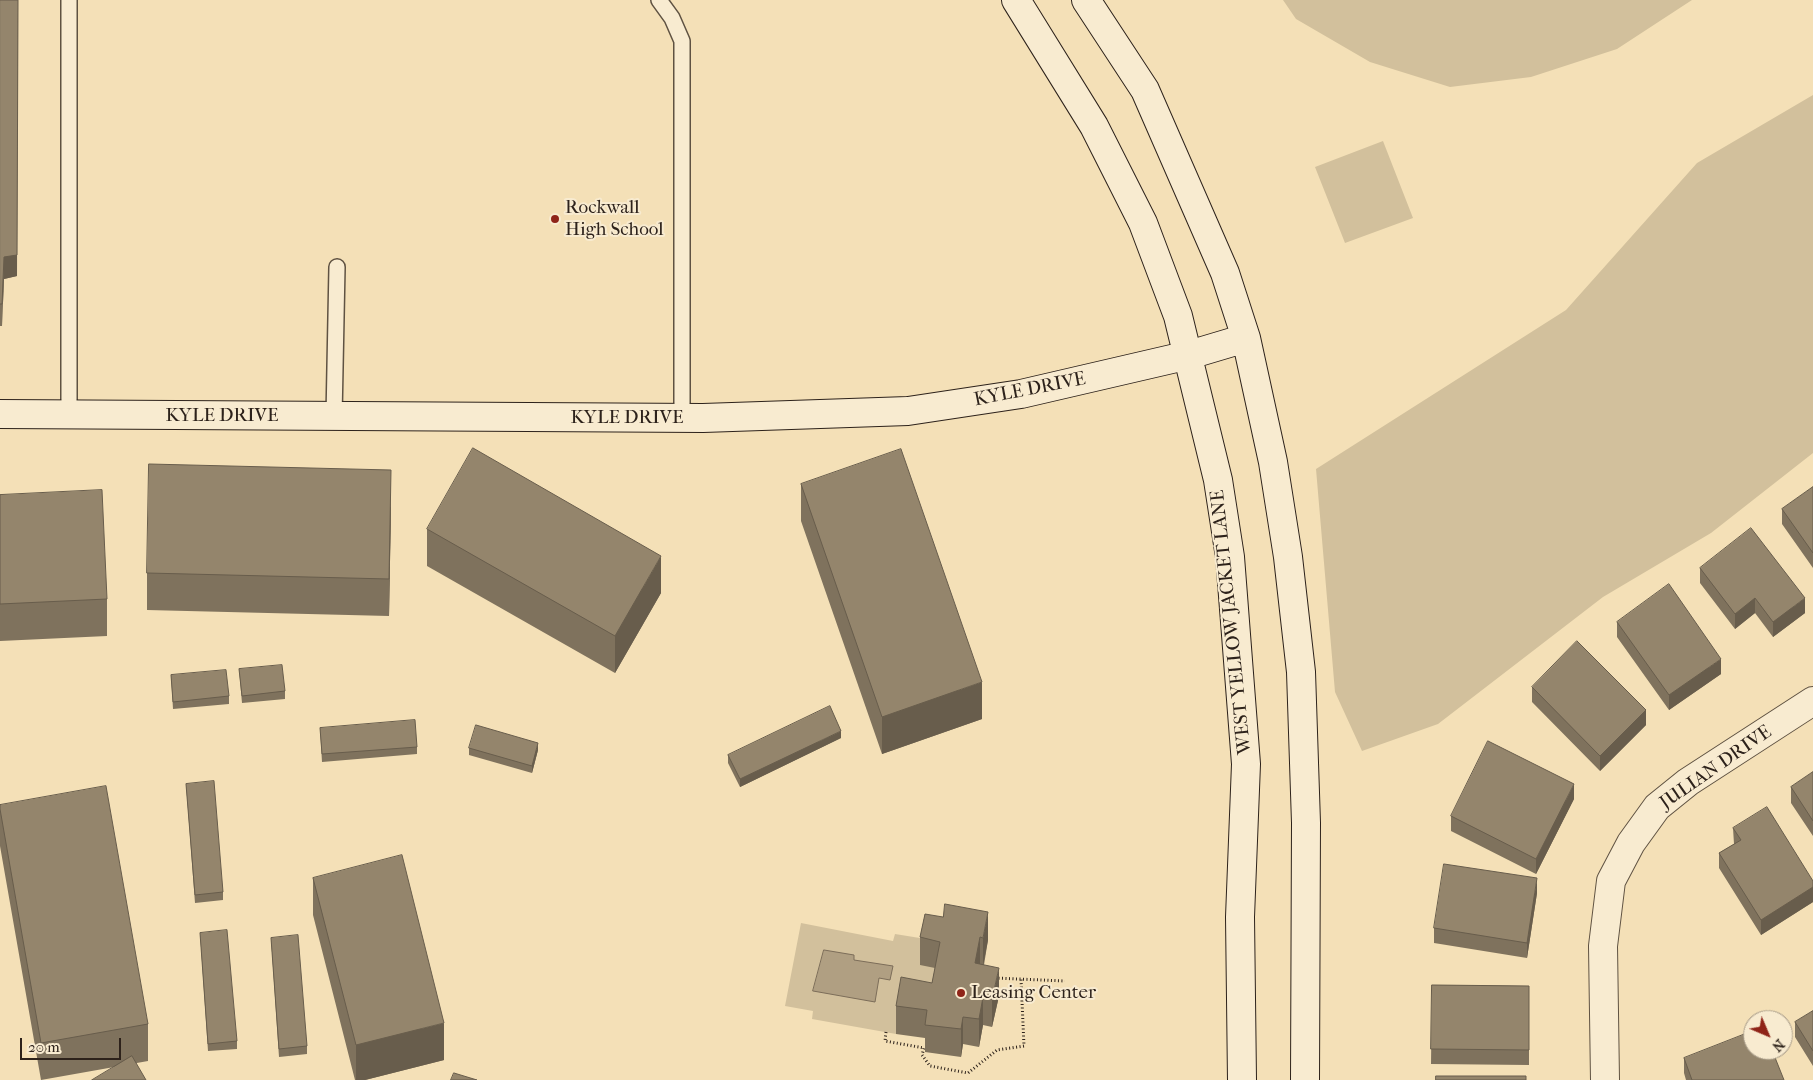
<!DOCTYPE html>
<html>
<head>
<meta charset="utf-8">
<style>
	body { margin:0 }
	#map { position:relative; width:1813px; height:1080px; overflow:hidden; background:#f4e0b7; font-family:"IM FELL French Canon",serif }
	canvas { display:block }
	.north { position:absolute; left:1743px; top:1010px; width:50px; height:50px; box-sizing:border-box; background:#f8ebd0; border:1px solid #a79b88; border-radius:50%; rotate:135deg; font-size:14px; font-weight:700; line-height:20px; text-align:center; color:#2d221b }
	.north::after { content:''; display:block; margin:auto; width:18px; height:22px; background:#8f2418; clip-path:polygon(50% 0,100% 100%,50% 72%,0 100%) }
	.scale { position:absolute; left:20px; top:1038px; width:101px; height:22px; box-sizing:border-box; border:2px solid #2d221b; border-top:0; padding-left:6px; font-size:15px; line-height:18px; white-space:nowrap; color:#2d221b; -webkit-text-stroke:4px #f8ebd0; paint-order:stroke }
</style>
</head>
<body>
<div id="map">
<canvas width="1813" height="1080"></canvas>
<div class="north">N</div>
<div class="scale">20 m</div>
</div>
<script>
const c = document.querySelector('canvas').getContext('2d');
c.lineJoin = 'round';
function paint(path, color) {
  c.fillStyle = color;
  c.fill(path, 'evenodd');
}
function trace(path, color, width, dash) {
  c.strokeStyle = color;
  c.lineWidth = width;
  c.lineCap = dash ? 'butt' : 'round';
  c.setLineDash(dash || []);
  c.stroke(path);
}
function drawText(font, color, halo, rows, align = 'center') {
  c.font = font + ' "IM FELL French Canon",serif';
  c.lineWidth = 4;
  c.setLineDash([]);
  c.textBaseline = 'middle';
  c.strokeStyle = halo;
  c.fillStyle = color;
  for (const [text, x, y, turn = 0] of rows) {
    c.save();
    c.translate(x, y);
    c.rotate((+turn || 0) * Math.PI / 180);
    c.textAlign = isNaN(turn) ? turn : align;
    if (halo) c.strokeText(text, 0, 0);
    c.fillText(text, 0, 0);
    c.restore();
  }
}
const green = new Path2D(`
	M 1283,0 L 1692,0 L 1617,49 L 1531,77 L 1450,87 L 1370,62 L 1296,19 Z
	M 1813,95 L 1813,453 L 1711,533 L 1603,597 L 1438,724 L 1362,751 L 1335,692 L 1316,469 L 1566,310 L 1697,163 Z
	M 1383,141 L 1413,218 L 1345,243 L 1315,167 Z
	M 801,923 L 893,941 L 895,934 L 926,939 L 940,969 L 932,1011 L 901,1005 L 896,1034 L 812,1019 L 813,1011 L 785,1006 Z`);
const water = new Path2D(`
	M 824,950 L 854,955 L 854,960 L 893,966 L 890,980 L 879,978 L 875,1002 L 813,991 Z`);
const path = new Path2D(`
	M 995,978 L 1065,981
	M 886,1032 L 885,1041 L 924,1048 L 922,1055 L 930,1066 L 968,1073 L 997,1050 L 1024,1046 L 1021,979`);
const lane = new Path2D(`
	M 69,0 L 69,414
	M 659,0 L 672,18 L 682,41 L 682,418
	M 334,417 L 337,267`);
const street = new Path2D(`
	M 1605,1080 L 1603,946 L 1611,881 L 1631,843 L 1657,807 L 1688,782 L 1813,701`);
const secondary = new Path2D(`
	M 1016,0 L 1094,126 L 1143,223 L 1178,316 L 1218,480 L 1230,557 L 1246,764 L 1240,917 L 1242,1080
	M 1086,0 L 1145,90 L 1225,273 L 1246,338 L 1273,462 L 1288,557 L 1301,672 L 1306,823 L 1305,1080
	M 0,414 L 703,418 L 908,411 L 1021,394 L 1189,355 L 1246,338`);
const wall = new Path2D(`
	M 0,0 L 17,276 L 4,279 L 2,326 L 0,326 Z
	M 801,484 L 982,719 L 882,754 L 801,521 Z
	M 1813,487 L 1813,568 L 1782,524 L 1782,509 Z
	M 0,495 L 107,599 L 107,636 L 0,641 Z
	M 391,507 L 389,616 L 147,610 L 147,573 Z
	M 427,529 L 661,593 L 615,673 L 427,566 Z
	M 1700,568 L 1805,613 L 1773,637 L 1755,613 L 1735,629 L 1700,583 Z
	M 1617,622 L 1721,674 L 1669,710 L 1617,637 Z
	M 239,669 L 285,691 L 285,699 L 242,703 Z
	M 171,675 L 229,696 L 229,704 L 173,709 Z
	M 1532,687 L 1646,725 L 1600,771 L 1532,702 Z
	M 320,728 L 417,747 L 417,754 L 322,762 Z
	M 841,738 L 740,787 L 728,763 L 728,755 Z
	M 469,748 L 538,750 L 532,773 L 469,755 Z
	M 1813,772 L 1813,836 L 1791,803 L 1791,787 Z
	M 186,784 L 223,892 L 223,900 L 195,903 Z
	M 1574,799 L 1536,874 L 1451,831 L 1451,816 Z
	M 0,805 L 148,1024 L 148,1061 L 41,1080 L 0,846 Z
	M 1733,828 L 1813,881 L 1813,902 L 1761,935 L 1719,868 L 1719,853 L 1734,844 Z
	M 313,878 L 444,1060 L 365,1080 L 355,1080 L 313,915 Z
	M 1537,893 L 1527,958 L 1434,943 L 1434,928 Z
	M 925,914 L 988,940 L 984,965 L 999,996 L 992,1027 L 983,1025 L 979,1047 L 963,1044 L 961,1057 L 925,1052 L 925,1038 L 896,1034 L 896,1006 L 932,983 L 935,968 L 920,965 L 920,937 Z
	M 200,933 L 237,1041 L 237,1049 L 208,1051 Z
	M 271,938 L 307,1046 L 307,1054 L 279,1057 Z
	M 1432,985 L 1529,986 L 1529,1065 L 1431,1064 Z
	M 1813,1011 L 1813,1066 L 1795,1037 L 1795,1022 Z
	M 1684,1058 L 1784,1080 L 1686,1080 L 1684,1073 Z`);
const shadedWall = new Path2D(`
	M 18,0 L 17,276 L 4,279 L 2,326 L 4,257 Z
	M 391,470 L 391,507 L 389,616 L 389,579 Z
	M 661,556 L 661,593 L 615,673 L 615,636 Z
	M 1755,598 L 1755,613 L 1735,629 L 1735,614 Z
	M 1805,598 L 1805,613 L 1773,637 L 1773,622 Z
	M 1721,659 L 1721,674 L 1669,710 L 1669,695 Z
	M 982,682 L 982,719 L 882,754 L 882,717 Z
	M 1646,710 L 1646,725 L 1600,771 L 1600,756 Z
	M 841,731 L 841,738 L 740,787 L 740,779 Z
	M 538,743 L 538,750 L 532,773 L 532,766 Z
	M 1574,784 L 1574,799 L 1536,874 L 1536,859 Z
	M 1537,878 L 1537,893 L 1527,958 L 1527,943 Z
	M 1813,887 L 1813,902 L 1761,935 L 1761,920 Z
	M 988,912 L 988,940 L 983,966 L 983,938 Z
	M 980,937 L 980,965 L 975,963 Z
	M 999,968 L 999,996 L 992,1027 L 992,999 Z
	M 983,997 L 983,1025 L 979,1047 L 979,1019 Z
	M 963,1017 L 963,1044 L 961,1057 L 961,1029 Z
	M 444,1023 L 444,1060 L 365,1080 L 356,1080 L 356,1045 Z`);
const building = new Path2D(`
	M 0,0 L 18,0 L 17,255 L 4,257 L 2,304 L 0,304 Z
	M 473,448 L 661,556 L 615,636 L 427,529 Z
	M 901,449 L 982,682 L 882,717 L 801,484 Z
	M 149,464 L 391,470 L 389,579 L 147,573 Z
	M 1813,487 L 1813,553 L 1782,509 Z
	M 102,490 L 107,599 L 0,604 L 0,495 Z
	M 1751,528 L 1805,598 L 1773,622 L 1755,598 L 1735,614 L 1700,568 Z
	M 1669,584 L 1721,659 L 1669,695 L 1617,622 Z
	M 1577,641 L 1646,710 L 1600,756 L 1532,687 Z
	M 282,665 L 285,691 L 242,696 L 239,669 Z
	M 226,670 L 229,696 L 173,702 L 171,675 Z
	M 830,706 L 841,731 L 740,779 L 728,755 Z
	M 415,720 L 417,747 L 322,754 L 320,728 Z
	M 476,725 L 538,743 L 532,766 L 469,748 Z
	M 1488,741 L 1574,784 L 1536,859 L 1451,816 Z
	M 1813,772 L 1813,821 L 1791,787 Z
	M 214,781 L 223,892 L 195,895 L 186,784 Z
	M 106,786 L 148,1024 L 41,1043 L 0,809 L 0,805 Z
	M 1767,807 L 1813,881 L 1813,887 L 1761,920 L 1719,853 L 1741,840 L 1733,828 Z
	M 402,855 L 444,1023 L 356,1045 L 313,878 Z
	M 1444,864 L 1537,878 L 1527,943 L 1434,928 Z
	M 945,904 L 988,912 L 983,938 L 980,937 L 975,963 L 999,968 L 992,999 L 983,997 L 979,1019 L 963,1017 L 961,1029 L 925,1025 L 927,1010 L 896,1006 L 901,977 L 932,983 L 940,942 L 920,937 L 925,914 L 943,917 Z
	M 227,930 L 237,1041 L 208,1044 L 200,933 Z
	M 298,935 L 307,1046 L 279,1049 L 271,938 Z
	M 1432,985 L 1529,986 L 1529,1050 L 1431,1049 Z
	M 1813,1011 L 1813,1051 L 1795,1022 Z
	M 1753,1031 L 1753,1050 L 1772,1050 L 1784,1080 L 1692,1080 L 1684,1058 Z
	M 132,1056 L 146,1080 L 92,1080 Z
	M 454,1073 L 477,1080 L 451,1080 Z
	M 1436,1076 L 1526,1076 L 1526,1080 L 1436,1080 Z`);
const markers = [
	[555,219,5,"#8f2418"],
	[961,993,5,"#8f2418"]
];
const poiNames = [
	["Rockwall",565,208],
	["High School",565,230],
	["Leasing Center",971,993]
];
const streetNames = [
	["KYLE DRIVE",1030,390,-11],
	["KYLE DRIVE",222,416],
	["KYLE DRIVE",627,418],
	["WEST YELLOW JACKET LANE",1232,622,-96],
	["JULIAN DRIVE",1716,768,-35]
];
paint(green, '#d2c09c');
paint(water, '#b09f82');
trace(water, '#7c6d59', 1);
trace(lane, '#5f5242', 18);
trace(street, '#5f5242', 30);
trace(secondary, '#2d221b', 30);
trace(path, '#2d221b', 3, [1, 2.5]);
trace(lane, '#f8ebd0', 15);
trace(street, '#f8ebd0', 28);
trace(secondary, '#f8ebd0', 28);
paint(wall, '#7f725d');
paint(shadedWall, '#685d4c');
paint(building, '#94856c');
trace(building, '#685d4c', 1);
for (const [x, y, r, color] of markers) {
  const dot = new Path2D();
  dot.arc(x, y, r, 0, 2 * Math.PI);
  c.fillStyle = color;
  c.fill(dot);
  trace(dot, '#f8ebd0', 2);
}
drawText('19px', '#2d221b', '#f8ebd0', poiNames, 'left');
drawText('19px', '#2d221b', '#f8ebd0', streetNames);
</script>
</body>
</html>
